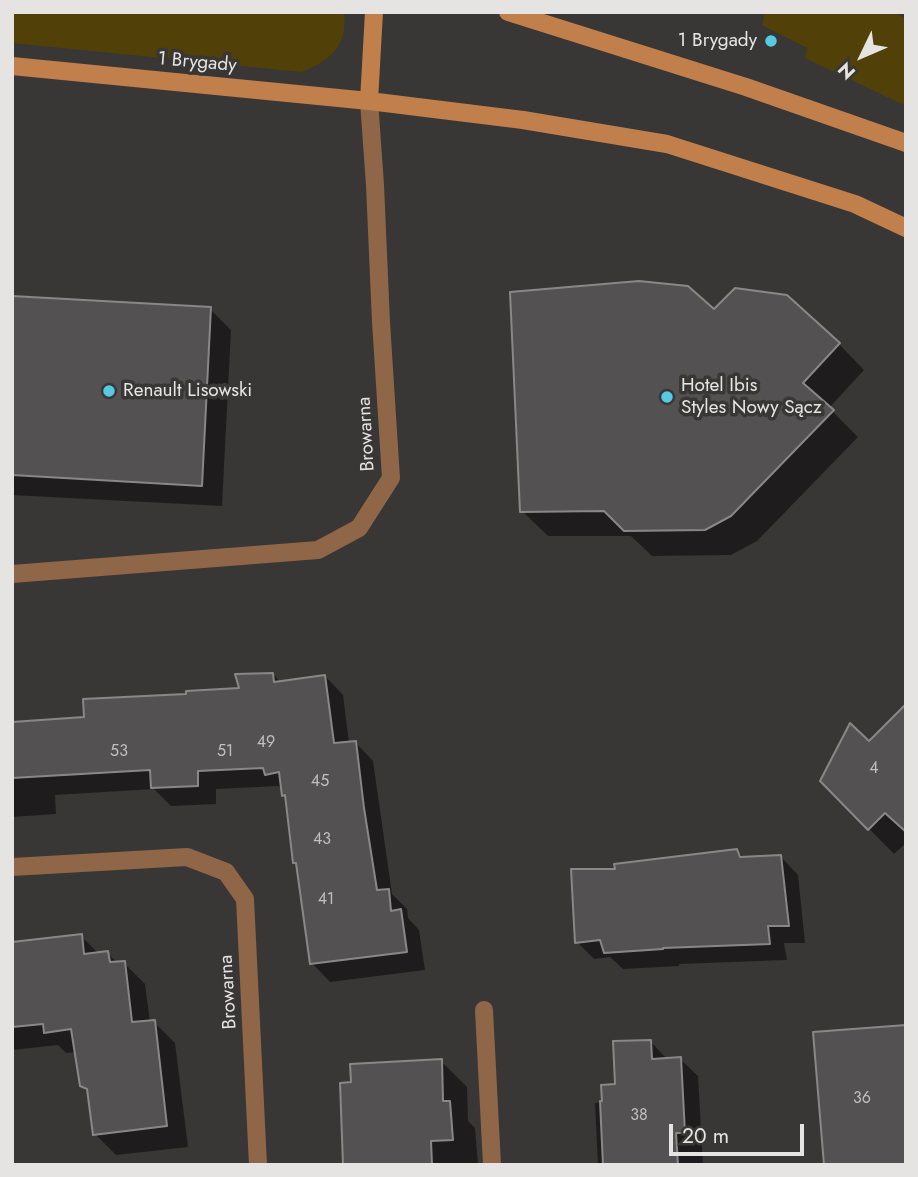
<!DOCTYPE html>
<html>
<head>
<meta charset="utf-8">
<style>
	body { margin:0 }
	#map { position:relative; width:918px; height:1177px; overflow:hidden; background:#393636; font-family:Jost,sans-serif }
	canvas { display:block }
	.frame { position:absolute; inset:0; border:14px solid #e6e4e3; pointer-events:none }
	.north { position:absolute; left:827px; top:21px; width:70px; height:70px; -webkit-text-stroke:5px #393636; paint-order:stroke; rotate:226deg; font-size:19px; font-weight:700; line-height:28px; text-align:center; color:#e6e4e3 }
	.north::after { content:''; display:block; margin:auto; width:24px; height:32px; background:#e6e4e3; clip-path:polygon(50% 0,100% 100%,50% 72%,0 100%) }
	.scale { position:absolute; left:669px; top:1124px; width:135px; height:32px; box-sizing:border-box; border:4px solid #e6e4e3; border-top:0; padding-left:9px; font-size:21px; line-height:24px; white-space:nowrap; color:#e6e4e3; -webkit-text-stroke:5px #393636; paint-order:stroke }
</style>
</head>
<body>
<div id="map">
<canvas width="918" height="1177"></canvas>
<div class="frame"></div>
<div class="north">N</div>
<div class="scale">20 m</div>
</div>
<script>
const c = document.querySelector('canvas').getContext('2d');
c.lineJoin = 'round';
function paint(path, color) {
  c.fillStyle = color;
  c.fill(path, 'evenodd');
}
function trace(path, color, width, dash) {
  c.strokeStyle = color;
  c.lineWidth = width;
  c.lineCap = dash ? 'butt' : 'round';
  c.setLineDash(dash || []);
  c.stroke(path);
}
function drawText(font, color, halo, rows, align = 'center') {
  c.font = font + ' Jost,sans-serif';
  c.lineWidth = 7;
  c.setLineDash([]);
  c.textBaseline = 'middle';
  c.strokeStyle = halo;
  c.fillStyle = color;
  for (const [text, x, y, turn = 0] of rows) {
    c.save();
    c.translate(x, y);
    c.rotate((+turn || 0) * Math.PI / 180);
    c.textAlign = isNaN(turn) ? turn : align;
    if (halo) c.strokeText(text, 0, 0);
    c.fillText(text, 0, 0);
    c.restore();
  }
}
const green = new Path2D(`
	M 12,12 L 344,12 C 348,46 331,60 302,72 L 12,43 Z
	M 765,12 L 889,12 L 906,18 L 906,106 L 805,58 L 807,48 L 762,25 Z`);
const shadow = new Path2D(`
	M 12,298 L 210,309 L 231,330 L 222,506 L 12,495 Z
	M 714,311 L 839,344 L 864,370 L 829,408 L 858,437 L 757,541 L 731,555 L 652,556 L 631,536 L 548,536 L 522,511 Z
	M 273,674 L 281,683 L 325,676 L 343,695 L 349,743 L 355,742 L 373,761 L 392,894 L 407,909 L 408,918 L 419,930 L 425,970 L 330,982 L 312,963 L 298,866 L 295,862 L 287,798 L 284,795 L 283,790 L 279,786 L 216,789 L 216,804 L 171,806 L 154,789 L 55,795 L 56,814 L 12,817 L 12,723 L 86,719 L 188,696 L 242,690 Z
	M 906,706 L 906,843 L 894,854 L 822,781 L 869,744 Z
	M 736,850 L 744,858 L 781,857 L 798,875 L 805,943 L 784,943 L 787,960 L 679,964 L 679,966 L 623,969 L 610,957 L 594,959 L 577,942 L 618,871 Z
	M 81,936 L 99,954 L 107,953 L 118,963 L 124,963 L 145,984 L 150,1022 L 154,1022 L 175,1043 L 188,1147 L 116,1155 L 95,1134 L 90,1094 L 81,1086 L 76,1052 L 66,1053 L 58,1045 L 12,1050 L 12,944 Z
	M 650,1041 L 667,1059 L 680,1059 L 698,1076 L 703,1165 L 598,1165 L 595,1103 L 604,1102 Z
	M 441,1061 L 467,1087 L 468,1121 L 475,1128 L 478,1165 L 345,1165 Z`);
const building = new Path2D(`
	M 639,281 L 688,286 L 714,309 L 735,288 L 787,295 L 840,343 L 803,383 L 834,410 L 731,516 L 705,530 L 624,531 L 604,511 L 520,512 L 510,292 Z
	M 12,296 L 211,307 L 202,486 L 12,475 Z
	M 273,673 L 274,682 L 325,675 L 334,743 L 356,741 L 364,808 L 377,890 L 389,889 L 391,911 L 401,909 L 407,952 L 310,964 L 296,863 L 293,863 L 285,795 L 282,796 L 279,772 L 265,775 L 263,768 L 198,771 L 198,786 L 151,788 L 150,770 L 12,778 L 12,722 L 84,717 L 83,699 L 186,694 L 186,691 L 239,688 L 235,674 Z
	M 906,704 L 906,832 L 885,813 L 868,830 L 820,781 L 850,723 L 869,741 Z
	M 737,849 L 740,857 L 781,855 L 789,926 L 768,926 L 770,944 L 663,948 L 663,949 L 604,953 L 600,940 L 575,943 L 571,869 L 615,869 L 614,864 Z
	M 82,934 L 84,954 L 108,951 L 110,962 L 125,961 L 132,1022 L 155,1020 L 167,1126 L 93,1135 L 87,1089 L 80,1086 L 71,1029 L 44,1033 L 43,1024 L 12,1027 L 12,942 Z
	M 906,1025 L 906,1165 L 824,1165 L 813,1032 Z
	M 651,1040 L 652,1059 L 681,1057 L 685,1133 L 676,1133 L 678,1165 L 603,1165 L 600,1101 L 602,1101 L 601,1085 L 615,1084 L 613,1041 Z
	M 442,1059 L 443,1101 L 450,1101 L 453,1140 L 431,1141 L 432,1165 L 343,1165 L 340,1083 L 351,1082 L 350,1064 Z`);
const street = new Path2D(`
	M 12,574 L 318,550 L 359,528 L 391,478 L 381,322 L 375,185 L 369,101
	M 12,867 L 187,857 L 226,872 L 245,899 L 258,1165
	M 484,1010 L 492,1165`);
const secondary = new Path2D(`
	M 508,12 L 746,87 L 906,143
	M 12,66 L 369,101 L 523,120 L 667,144 L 855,204 L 906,228
	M 369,101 L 374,12`);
const markers = [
	[771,41,7,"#55cae0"],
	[109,391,7,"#55cae0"],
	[667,397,7,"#55cae0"]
];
const numberNames = [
	["49",266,743],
	["53",119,752],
	["51",225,752],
	["4",874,769],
	["45",320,782],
	["43",322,840],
	["41",326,900],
	["36",862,1099],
	["38",639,1116]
];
const poiNames = [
	["1 Brygady",757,41,"right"],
	["Hotel Ibis",681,386],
	["Styles Nowy Sącz",681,408],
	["Renault Lisowski",123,391]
];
const streetNames = [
	["1 Brygady",197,63,5],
	["Browarna",367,434,-93],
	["Browarna",229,992,-93]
];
paint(green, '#514108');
paint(shadow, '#0007');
paint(building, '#545153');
trace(building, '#8a8788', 2);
trace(street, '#8f6647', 18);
trace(secondary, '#c07f4b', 18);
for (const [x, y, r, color] of markers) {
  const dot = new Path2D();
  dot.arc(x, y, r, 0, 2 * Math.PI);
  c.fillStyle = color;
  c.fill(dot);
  trace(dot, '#393636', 2.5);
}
drawText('16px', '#c2bfbf', null, numberNames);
drawText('19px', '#e6e4e3', '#393636', poiNames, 'left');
drawText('19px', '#e6e4e3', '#393636', streetNames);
</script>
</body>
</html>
